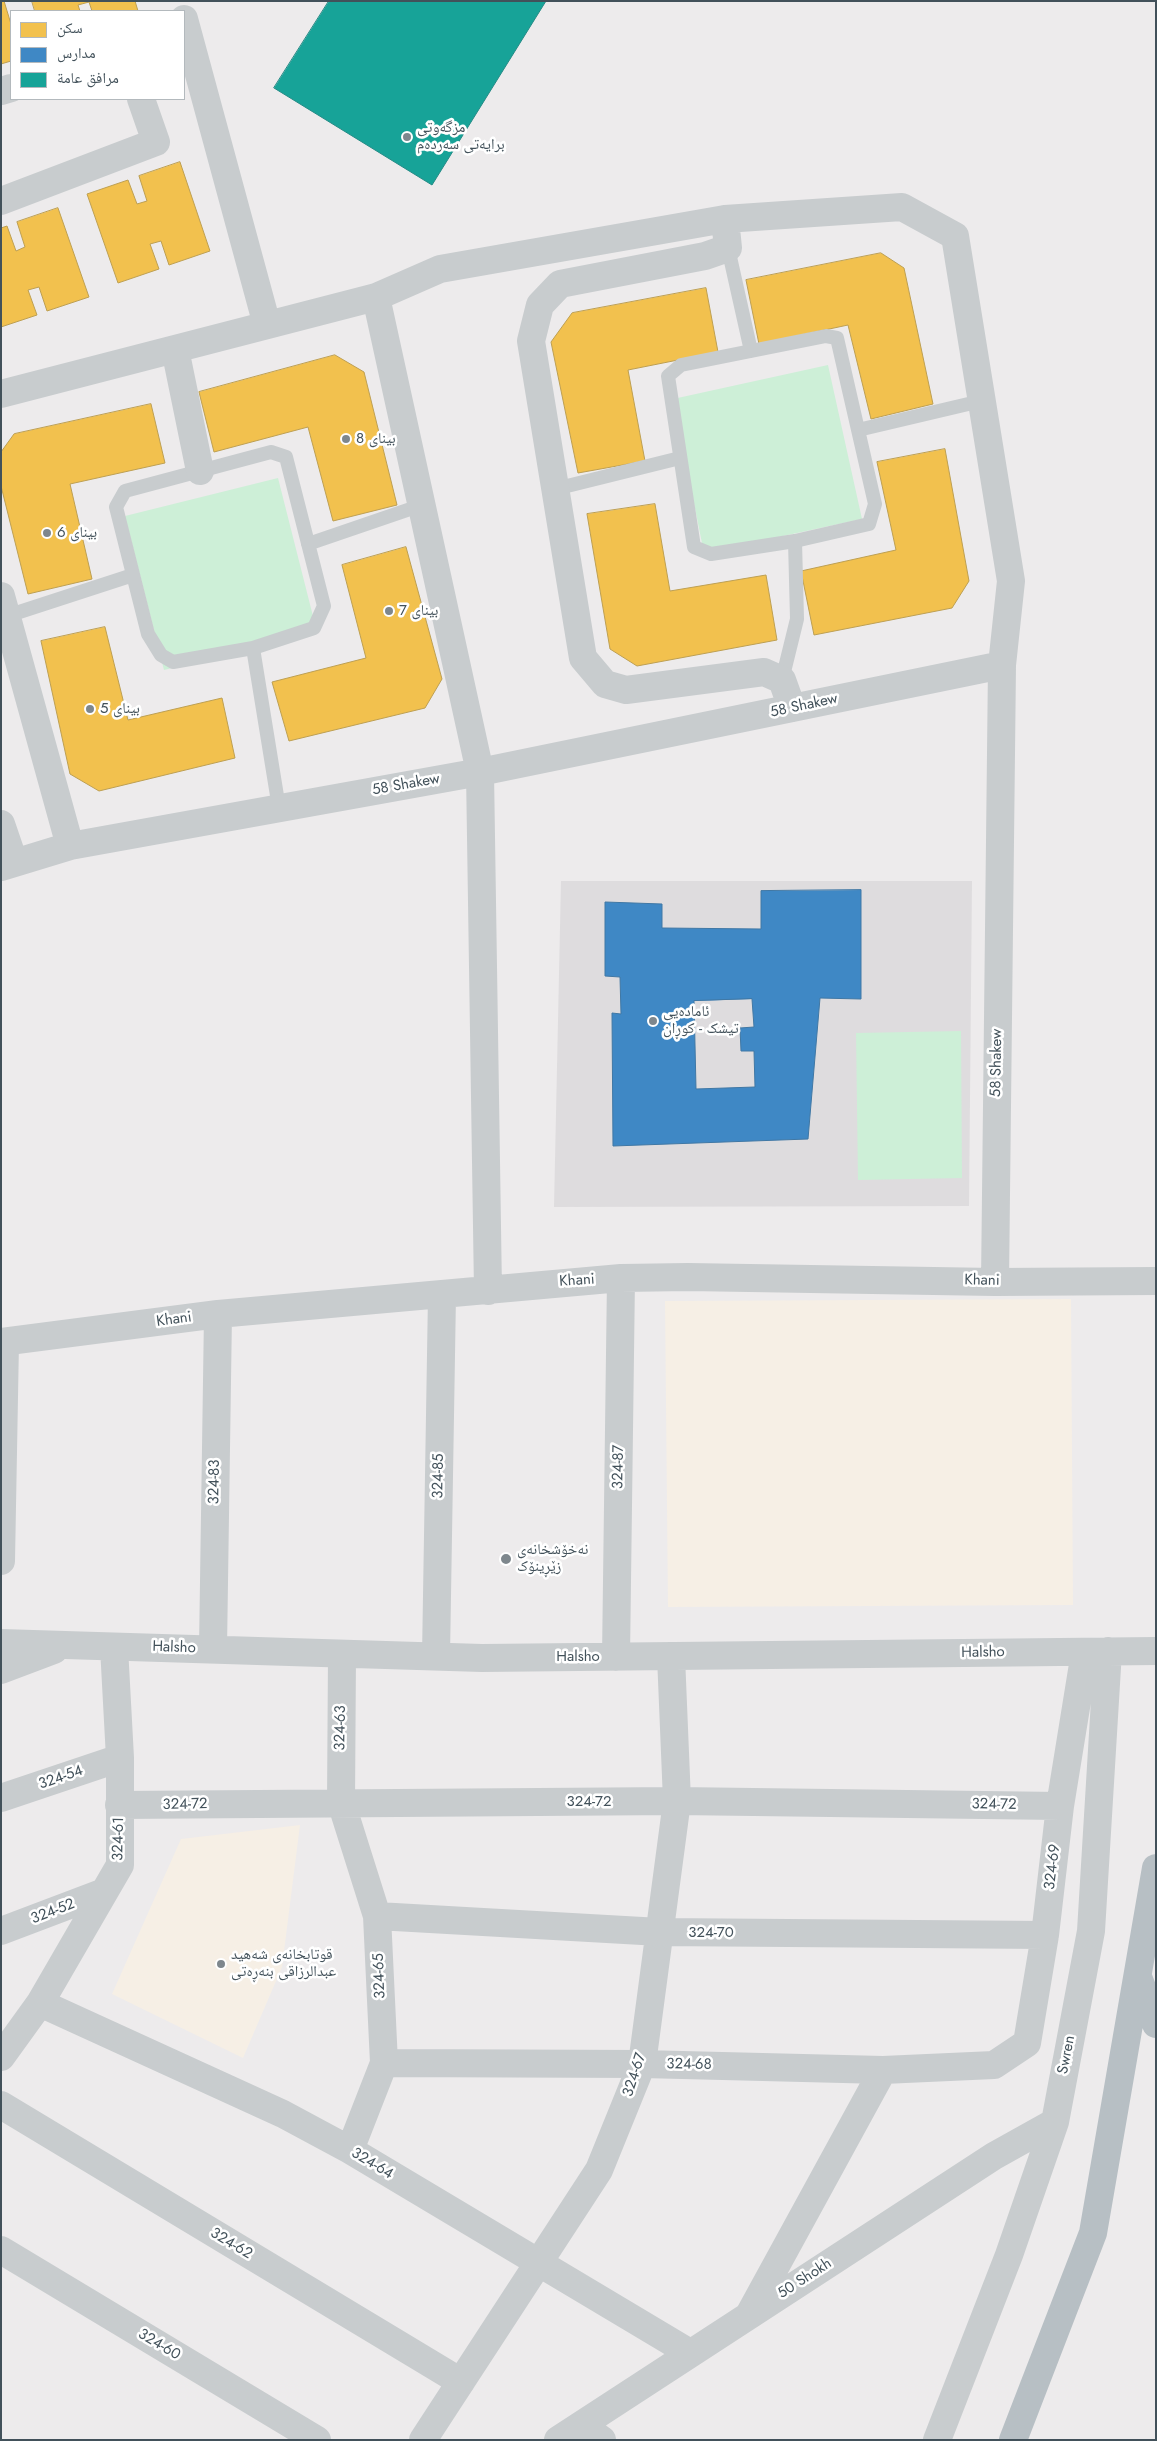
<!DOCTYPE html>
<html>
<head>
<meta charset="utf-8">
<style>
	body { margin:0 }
	#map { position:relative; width:1157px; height:2441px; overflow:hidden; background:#edebec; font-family:Jost,"Noto Naskh Arabic",sans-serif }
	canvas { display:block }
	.frame { position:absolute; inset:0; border:2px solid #42515a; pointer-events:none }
	.legend { position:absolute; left:10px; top:10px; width:175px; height:90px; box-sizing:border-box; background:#fff; border:1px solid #b3b9bd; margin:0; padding:6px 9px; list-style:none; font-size:15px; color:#42515a }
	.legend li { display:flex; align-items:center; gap:10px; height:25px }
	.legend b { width:25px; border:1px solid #b3b9bd }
</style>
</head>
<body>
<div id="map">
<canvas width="1157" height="2441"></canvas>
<div class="frame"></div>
<ul class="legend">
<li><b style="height:14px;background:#f2c14e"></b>سكن</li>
<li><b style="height:14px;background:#3f88c5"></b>مدارس</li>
<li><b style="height:14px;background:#17a398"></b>مرافق عامة</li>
</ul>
</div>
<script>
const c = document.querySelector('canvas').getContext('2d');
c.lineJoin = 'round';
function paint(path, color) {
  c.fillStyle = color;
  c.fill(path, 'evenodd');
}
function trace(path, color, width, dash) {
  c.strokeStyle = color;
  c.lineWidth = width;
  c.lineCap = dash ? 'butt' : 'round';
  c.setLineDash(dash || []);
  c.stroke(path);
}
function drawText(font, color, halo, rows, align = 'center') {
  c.font = font + ' Jost,"Noto Naskh Arabic",sans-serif';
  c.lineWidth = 5;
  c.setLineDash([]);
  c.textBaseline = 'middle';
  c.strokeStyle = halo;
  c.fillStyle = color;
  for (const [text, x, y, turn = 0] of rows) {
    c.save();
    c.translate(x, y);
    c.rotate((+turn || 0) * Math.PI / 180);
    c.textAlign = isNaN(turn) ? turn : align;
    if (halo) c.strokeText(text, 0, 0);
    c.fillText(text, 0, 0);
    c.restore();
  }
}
const commercial = new Path2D(`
	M 1071,1299 L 1073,1605 L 668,1607 L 665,1301 Z
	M 300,1825 L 282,1967 L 243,2058 L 112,1994 L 181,1839 Z`);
const education = new Path2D(`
	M 561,881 L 972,881 L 969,1206 L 554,1207 Z`);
const green = new Path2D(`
	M 828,365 L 862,519 L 704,553 L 673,399 Z
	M 278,478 L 317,632 L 164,670 L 125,516 Z
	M 961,1031 L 962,1178 L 858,1180 L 856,1033 Z`);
const homes = new Path2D(`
	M 1,1 L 4,1 L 11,24 L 11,61 L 1,64 Z
	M 32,1 L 135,1 L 138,11 L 92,11 L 89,2 L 78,5 L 80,11 L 35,11 Z
	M 180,162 L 210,251 L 169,265 L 161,241 L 150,244 L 159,269 L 118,283 L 87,194 L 128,180 L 137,204 L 147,201 L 139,176 Z
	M 58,208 L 89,297 L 47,311 L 39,287 L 28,290 L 37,315 L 1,327 L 1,228 L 7,226 L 16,251 L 25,247 L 17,222 Z
	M 881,253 L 904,268 L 933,404 L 871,419 L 848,325 L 759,344 L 746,280 Z
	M 706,288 L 718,352 L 628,370 L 645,461 L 578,473 L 551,342 L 572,313 Z
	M 335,355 L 364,372 L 397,505 L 333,521 L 308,427 L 214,452 L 199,392 Z
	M 151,404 L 165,463 L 70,484 L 92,579 L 28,594 L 1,486 L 1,452 L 14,434 Z
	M 945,449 L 969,581 L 952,608 L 814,635 L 801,571 L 896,550 L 877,462 Z
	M 655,504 L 670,591 L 766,575 L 777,640 L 637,666 L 610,649 L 587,514 Z
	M 406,547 L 442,679 L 425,708 L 289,741 L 272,682 L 366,658 L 342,565 Z
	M 105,627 L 128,720 L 222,698 L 235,758 L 99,791 L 70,774 L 41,641 Z`);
const schools = new Path2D(`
	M 861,890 L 861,999 L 820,998 L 808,1139 L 613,1146 L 612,1013 L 621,1014 L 620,977 L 605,976 L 605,902 L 662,904 L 662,928 L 761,929 L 761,891 ZM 752,999 L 754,1027 L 740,1028 L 741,1051 L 754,1051 L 755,1087 L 696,1089 L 694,1001 Z`);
const public = new Path2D(`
	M 329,1 L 546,1 L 432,185 L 274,88 Z`);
const lane = new Path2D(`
	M 728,248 L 751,351
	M 826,336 L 837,338 L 875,504 L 869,524 L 795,541 L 711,554 L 694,547 L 668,376 L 681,365 Z
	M 858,430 L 981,401
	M 271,452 L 286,457 L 324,606 L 314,628 L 253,648 L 173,662 L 161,655 L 148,634 L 116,507 L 125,491 Z
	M 555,489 L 680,458
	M 308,544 L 422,505
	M 7,616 L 133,575
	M 253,648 L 279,808
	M 782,680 L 797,619 L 795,541`);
const street = new Path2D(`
	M 184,19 L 267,325
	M 1,91 L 11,88
	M 1,201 L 156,142 L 141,99
	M 725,219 L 728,248 L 705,256 L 560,284 L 540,305 L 531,341 L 583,658 L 605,684 L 626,690 L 764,672 L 782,680 L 792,708
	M 376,297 L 480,772 L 488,1291
	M 175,349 L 200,471
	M 1,394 L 376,297 L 440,269 L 725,219 L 902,207 L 955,236 L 1011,581 L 1002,665
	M 1,596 L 70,846
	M 1,824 L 14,862
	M 1,867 L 70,846 L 480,772 L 1002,665 L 995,1282
	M 1,1342 L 218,1314 L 621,1278 L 688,1277 L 995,1282 L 1156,1281
	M 1,1561 L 5,1342
	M 1,1643 L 482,1658 L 1156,1651
	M 213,1649 L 218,1314
	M 342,1655 L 341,1802 L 377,1916 L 384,2063 L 350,2150
	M 436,1656 L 442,1295
	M 616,1657 L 621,1278
	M 1,1670 L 54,1650
	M 1,1798 L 120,1758
	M 119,1805 L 677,1801 L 1060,1806
	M 377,1916 L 660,1932 L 1045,1935
	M 1,1931 L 104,1892
	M 40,2003 L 283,2114 L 350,2150 L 690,2353
	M 1,2057 L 40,2003 L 120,1865 L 120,1758 L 114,1647
	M 384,2063 L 642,2064 L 883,2070 L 994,2065 L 1027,2043 L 1045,1935 L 1060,1806 L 1085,1652
	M 1,2105 L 461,2382
	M 1,2250 L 317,2440
	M 749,2315 L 883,2070
	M 581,2425 L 602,2440
	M 423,2440 L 599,2170 L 642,2064 L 677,1801 L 671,1656
	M 558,2440 L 994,2156 L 1055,2122
	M 937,2440 L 1009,2255 L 1055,2122 L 1091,1931 L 1108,1651`);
const highway = new Path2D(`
	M 1138,1977 L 1156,2024
	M 1013,2440 L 1093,2233 L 1156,1868`);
const markers = [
	[407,137,5,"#7e878d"],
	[346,439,5,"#7e878d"],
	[47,533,5,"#7e878d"],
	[389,611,5,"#7e878d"],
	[90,709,5,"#7e878d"],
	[653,1021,5,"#7e878d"],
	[506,1559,6,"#7e878d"],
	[221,1964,5,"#7e878d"]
];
const poiNames = [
	["مزگەوتی",417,128],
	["برایەتی سەردەم",417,145],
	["بيناى 8",356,439],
	["بيناى 6",57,533],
	["بيناى 7",399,611],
	["بيناى 5",100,709],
	["ئامادەیی",663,1012],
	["تیشک - کوڕان",663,1029],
	["نەخۆشخانەی",517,1550],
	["زێڕینۆک",517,1567],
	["قوتابخانەی شەهید",231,1955],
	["عبدالرزاقی بنەڕەتی",231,1972]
];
const streetNames = [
	["58 Shakew",804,706,-12],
	["58 Shakew",406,785,-10],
	["58 Shakew",997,1063,-89],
	["Khani",577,1281,-4],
	["Khani",982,1281,1],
	["Khani",174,1320,-8],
	["324-87",619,1467,-89],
	["324-85",439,1476,-89],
	["324-83",215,1482,-89],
	["Halsho",174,1648,2],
	["Halsho",983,1653,-1],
	["Halsho",578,1657],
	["324-63",341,1728,-89],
	["324-54",61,1778,-19],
	["324-72",589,1802],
	["324-72",185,1805,-1],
	["324-72",994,1805,1],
	["324-61",119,1839,-89],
	["324-69",1053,1867,-83],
	["324-52",53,1912,-21],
	["324-70",711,1933],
	["324-65",380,1976,-92],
	["Swren",1067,2055,-79],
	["324-68",689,2065,1],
	["324-67",635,2075,-72],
	["324-64",372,2164,31],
	["324-62",231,2244,31],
	["50 Shokh",805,2279,-33],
	["324-60",159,2345,31]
];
paint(commercial, '#f6efe5');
paint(education, '#dedcde');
paint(green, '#cdefd7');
paint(homes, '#f2c14e');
trace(homes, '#bd9f52', 1);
paint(schools, '#3f88c5');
trace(schools, '#4078a5', 1);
paint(public, '#17a398');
trace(public, '#248a85', 1);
trace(lane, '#c8ccce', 14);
trace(street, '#c8ccce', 28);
trace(highway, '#b7bfc4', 28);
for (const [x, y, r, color] of markers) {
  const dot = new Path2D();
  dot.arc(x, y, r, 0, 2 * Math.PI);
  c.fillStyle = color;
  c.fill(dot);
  trace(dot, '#fff', 2);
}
drawText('15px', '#42515a', '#fff', poiNames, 'left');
drawText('15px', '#42515a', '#fff', streetNames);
</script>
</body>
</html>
